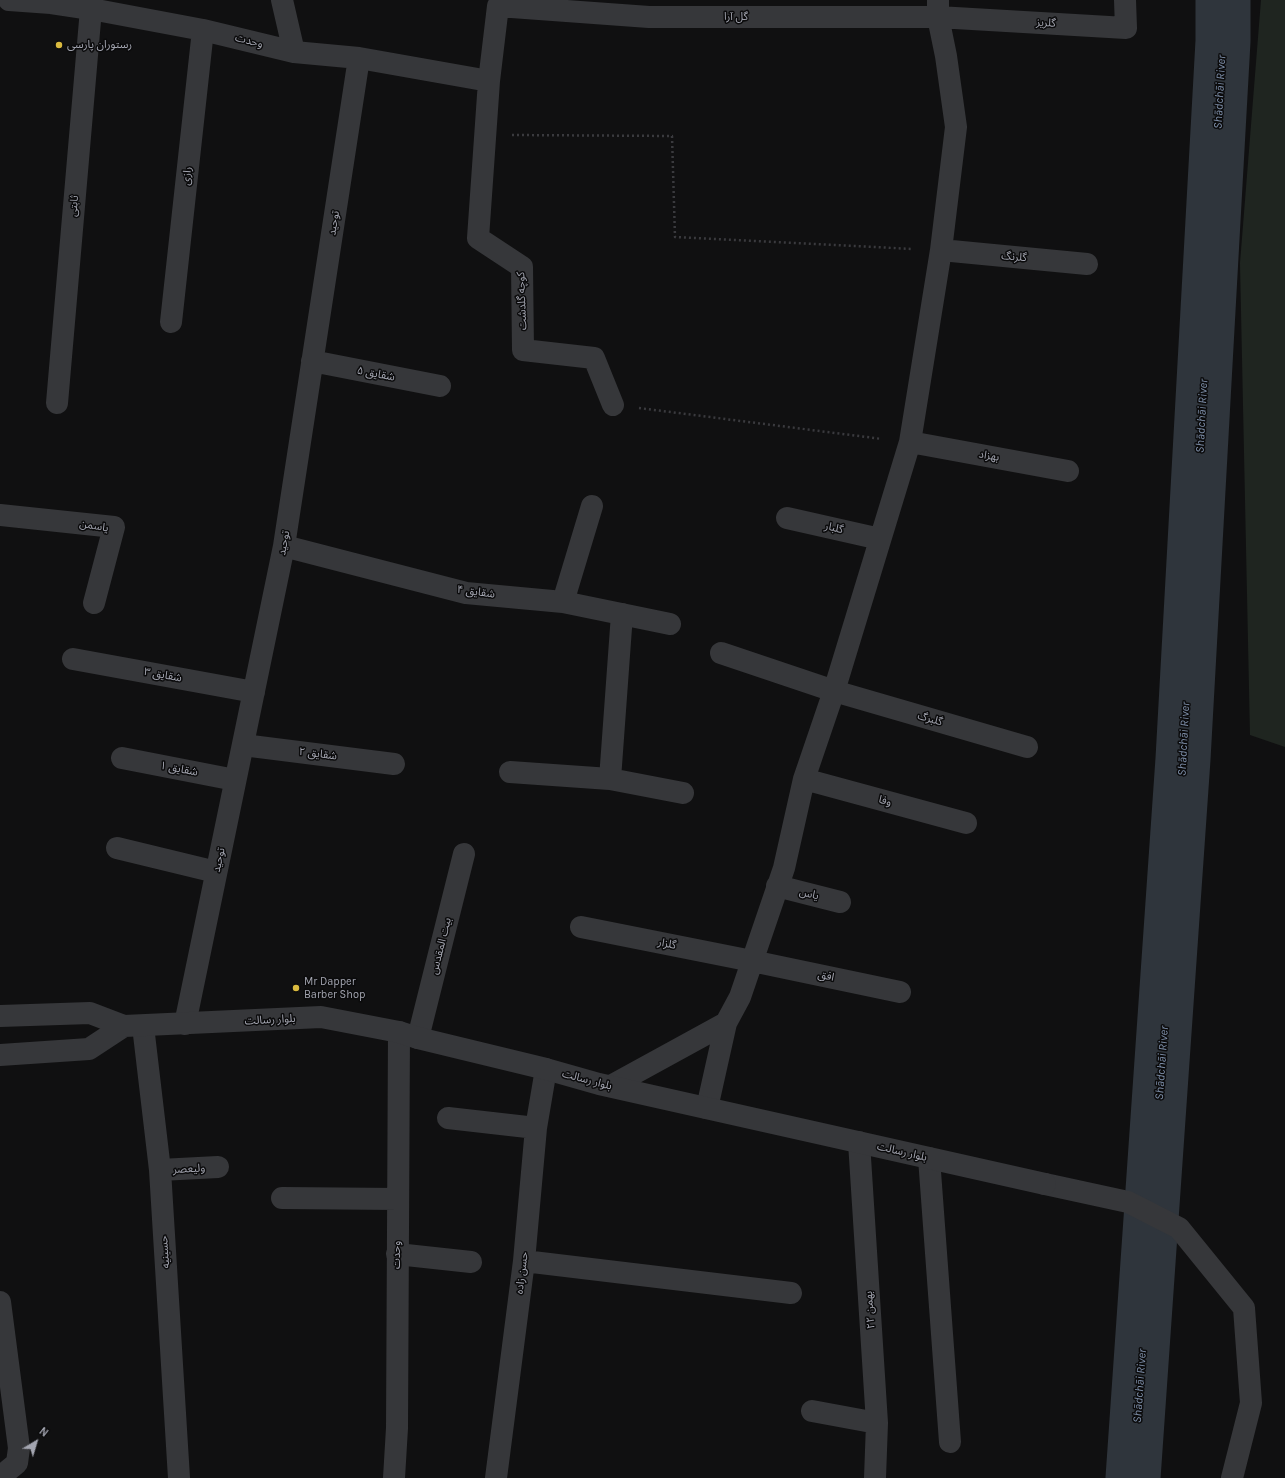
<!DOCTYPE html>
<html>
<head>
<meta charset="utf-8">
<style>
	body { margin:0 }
	#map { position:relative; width:1285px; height:1478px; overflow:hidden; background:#101011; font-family:Karla,sans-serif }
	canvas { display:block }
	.north { position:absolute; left:16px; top:1422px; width:40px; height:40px; -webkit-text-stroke:3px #0b0b0c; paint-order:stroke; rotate:38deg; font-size:11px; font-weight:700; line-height:16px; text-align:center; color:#a3a5b0 }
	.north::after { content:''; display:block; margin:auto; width:14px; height:18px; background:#a3a5b0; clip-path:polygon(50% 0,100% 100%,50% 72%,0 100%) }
</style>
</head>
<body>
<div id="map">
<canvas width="1285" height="1478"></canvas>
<div class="north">N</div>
</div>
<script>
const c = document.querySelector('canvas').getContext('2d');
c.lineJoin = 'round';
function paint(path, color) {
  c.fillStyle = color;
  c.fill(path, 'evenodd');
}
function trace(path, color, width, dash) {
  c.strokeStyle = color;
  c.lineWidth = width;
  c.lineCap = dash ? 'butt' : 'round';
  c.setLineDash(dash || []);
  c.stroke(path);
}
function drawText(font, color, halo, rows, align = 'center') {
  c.font = font + ' Karla,"Noto Sans Arabic",sans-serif';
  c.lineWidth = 3;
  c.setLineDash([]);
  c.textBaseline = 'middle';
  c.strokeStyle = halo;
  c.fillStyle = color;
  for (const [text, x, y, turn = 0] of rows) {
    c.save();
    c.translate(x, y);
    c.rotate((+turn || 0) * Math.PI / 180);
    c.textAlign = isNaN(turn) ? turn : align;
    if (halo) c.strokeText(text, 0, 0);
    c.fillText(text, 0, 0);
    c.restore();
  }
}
const green = new Path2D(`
	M 1261,0 L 1285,0 L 1285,747 L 1250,735 L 1240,263 Z`);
const river = new Path2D(`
	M 1133,1478 L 1183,759 L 1223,41 L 1223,0`);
const path = new Path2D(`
	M 512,135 L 672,136 L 675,237 L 913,249
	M 639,408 L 882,439`);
const minor = new Path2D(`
	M 9,0 L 51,3 L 91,9 L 203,30 L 294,52 L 359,58 L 489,81
	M 282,0 L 294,52
	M 938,0 L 938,17 L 1126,28 L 1125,0
	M 941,250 L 1087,264
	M 171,322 L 203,30
	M 312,361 L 440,386
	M 57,403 L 91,9
	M 613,405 L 594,358 L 523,350 L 522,267 L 478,238 L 489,81 L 498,6 L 649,17 L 938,17 L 946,56 L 956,127 L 941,250 L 910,442 L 834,691 L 804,779 L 784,868 L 740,997 L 726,1023 L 707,1108
	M 910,442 L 1068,471
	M 0,515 L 114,527 L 94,603
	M 787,518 L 880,539
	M 284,546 L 466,593 L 563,602 L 670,624
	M 563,602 L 592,506
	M 721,653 L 834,691 L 1027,747
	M 73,659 L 254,692
	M 243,745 L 394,764
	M 122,758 L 235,780
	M 510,772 L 610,779 L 683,793
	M 610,779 L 622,614
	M 804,779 L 966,823
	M 117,848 L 216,872
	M 777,886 L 840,902
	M 581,927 L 752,961 L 900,992
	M 185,1024 L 284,546 L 359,58
	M 143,1026 L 160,1170 L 179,1478
	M 418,1038 L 464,854
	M 611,1086 L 726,1023
	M 448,1118 L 536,1128
	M 859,1142 L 877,1423 L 875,1478
	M 929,1158 L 950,1442
	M 160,1170 L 218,1167
	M 1045,1184 L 1128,1202 L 1179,1228 L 1244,1308 L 1251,1403 L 1232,1478
	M 282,1198 L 398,1199
	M 397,1254 L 471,1262
	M 524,1261 L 791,1293
	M 0,1302 L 19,1448 L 17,1463 L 5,1473 L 0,1475
	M 812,1411 L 877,1423
	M 394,1478 L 397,1428 L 399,1032
	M 496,1478 L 524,1261 L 536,1128 L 546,1069`);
const tertiary = new Path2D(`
	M 0,1016 L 90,1013 L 124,1026 L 321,1017 L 399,1032 L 418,1038 L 546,1069 L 599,1084 L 1045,1184
	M 0,1055 L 89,1049 L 124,1026`);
const markers = [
	[59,45,4,"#daba3f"],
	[296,988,4,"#daba3f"]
];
const streetNames = [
	["گل آرا",736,17],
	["گلریز",1046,23,4],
	["وحدت",249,41,14],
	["رازی",187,176,-84],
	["ثابتی",74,206,-85],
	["توحید",334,223,-81],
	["گلرنگ",1014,257,5],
	["کوچه گلدشت",522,301,-92],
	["شقایق ۵",376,374,11],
	["بهزاد",989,456,10],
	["یاسمن",94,526,9],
	["گلبار",834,528,13],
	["توحید",284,543,-80],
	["شقایق ۴",476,592,8],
	["شقایق ۳",163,675,10],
	["گلبرگ",930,719,16],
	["شقایق ۲",318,754,7],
	["شقایق ۱",179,769,11],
	["وفا",885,801,15],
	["توحید",219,860,-78],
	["یاس",809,894,14],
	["گلزار",667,944,11],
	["بیت المقدس",441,946,-76],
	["افق",826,976,12],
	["بلوار رسالت",270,1020,-3],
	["بلوار رسالت",587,1080,15],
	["بلوار رسالت",902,1152,13],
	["ولیعصر",189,1169,-3],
	["حسینیه",165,1252,-94],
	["وحدت",397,1255,-90],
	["حسن زاده",522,1273,-83],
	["۲۲ بهمن",870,1310,-94]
];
const poiNames = [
	["رستوران پارسی",67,45],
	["Mr Dapper",304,982],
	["Barber Shop",304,995]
];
const waterNames = [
	["Shādchāi River",1220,92,-87],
	["Shādchāi River",1202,416,-87],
	["Shādchāi River",1184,739,-87],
	["Shādchāi River",1162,1063,-86],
	["Shādchāi River",1140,1386,-86]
];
paint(green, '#1f2520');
trace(river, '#2f353c', 55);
trace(path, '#3a3a3e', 2.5, [2, 3]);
trace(minor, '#36373a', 22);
trace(tertiary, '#36373a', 22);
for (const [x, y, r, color] of markers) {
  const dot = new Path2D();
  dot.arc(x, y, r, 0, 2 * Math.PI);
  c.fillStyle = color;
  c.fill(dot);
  trace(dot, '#0b0b0c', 1.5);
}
drawText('11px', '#a3a5b0', '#0b0b0c', streetNames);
drawText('11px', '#a3a5b0', '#0b0b0c', poiNames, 'left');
drawText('italic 12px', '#7d8ea8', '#0b0b0c', waterNames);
</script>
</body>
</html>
